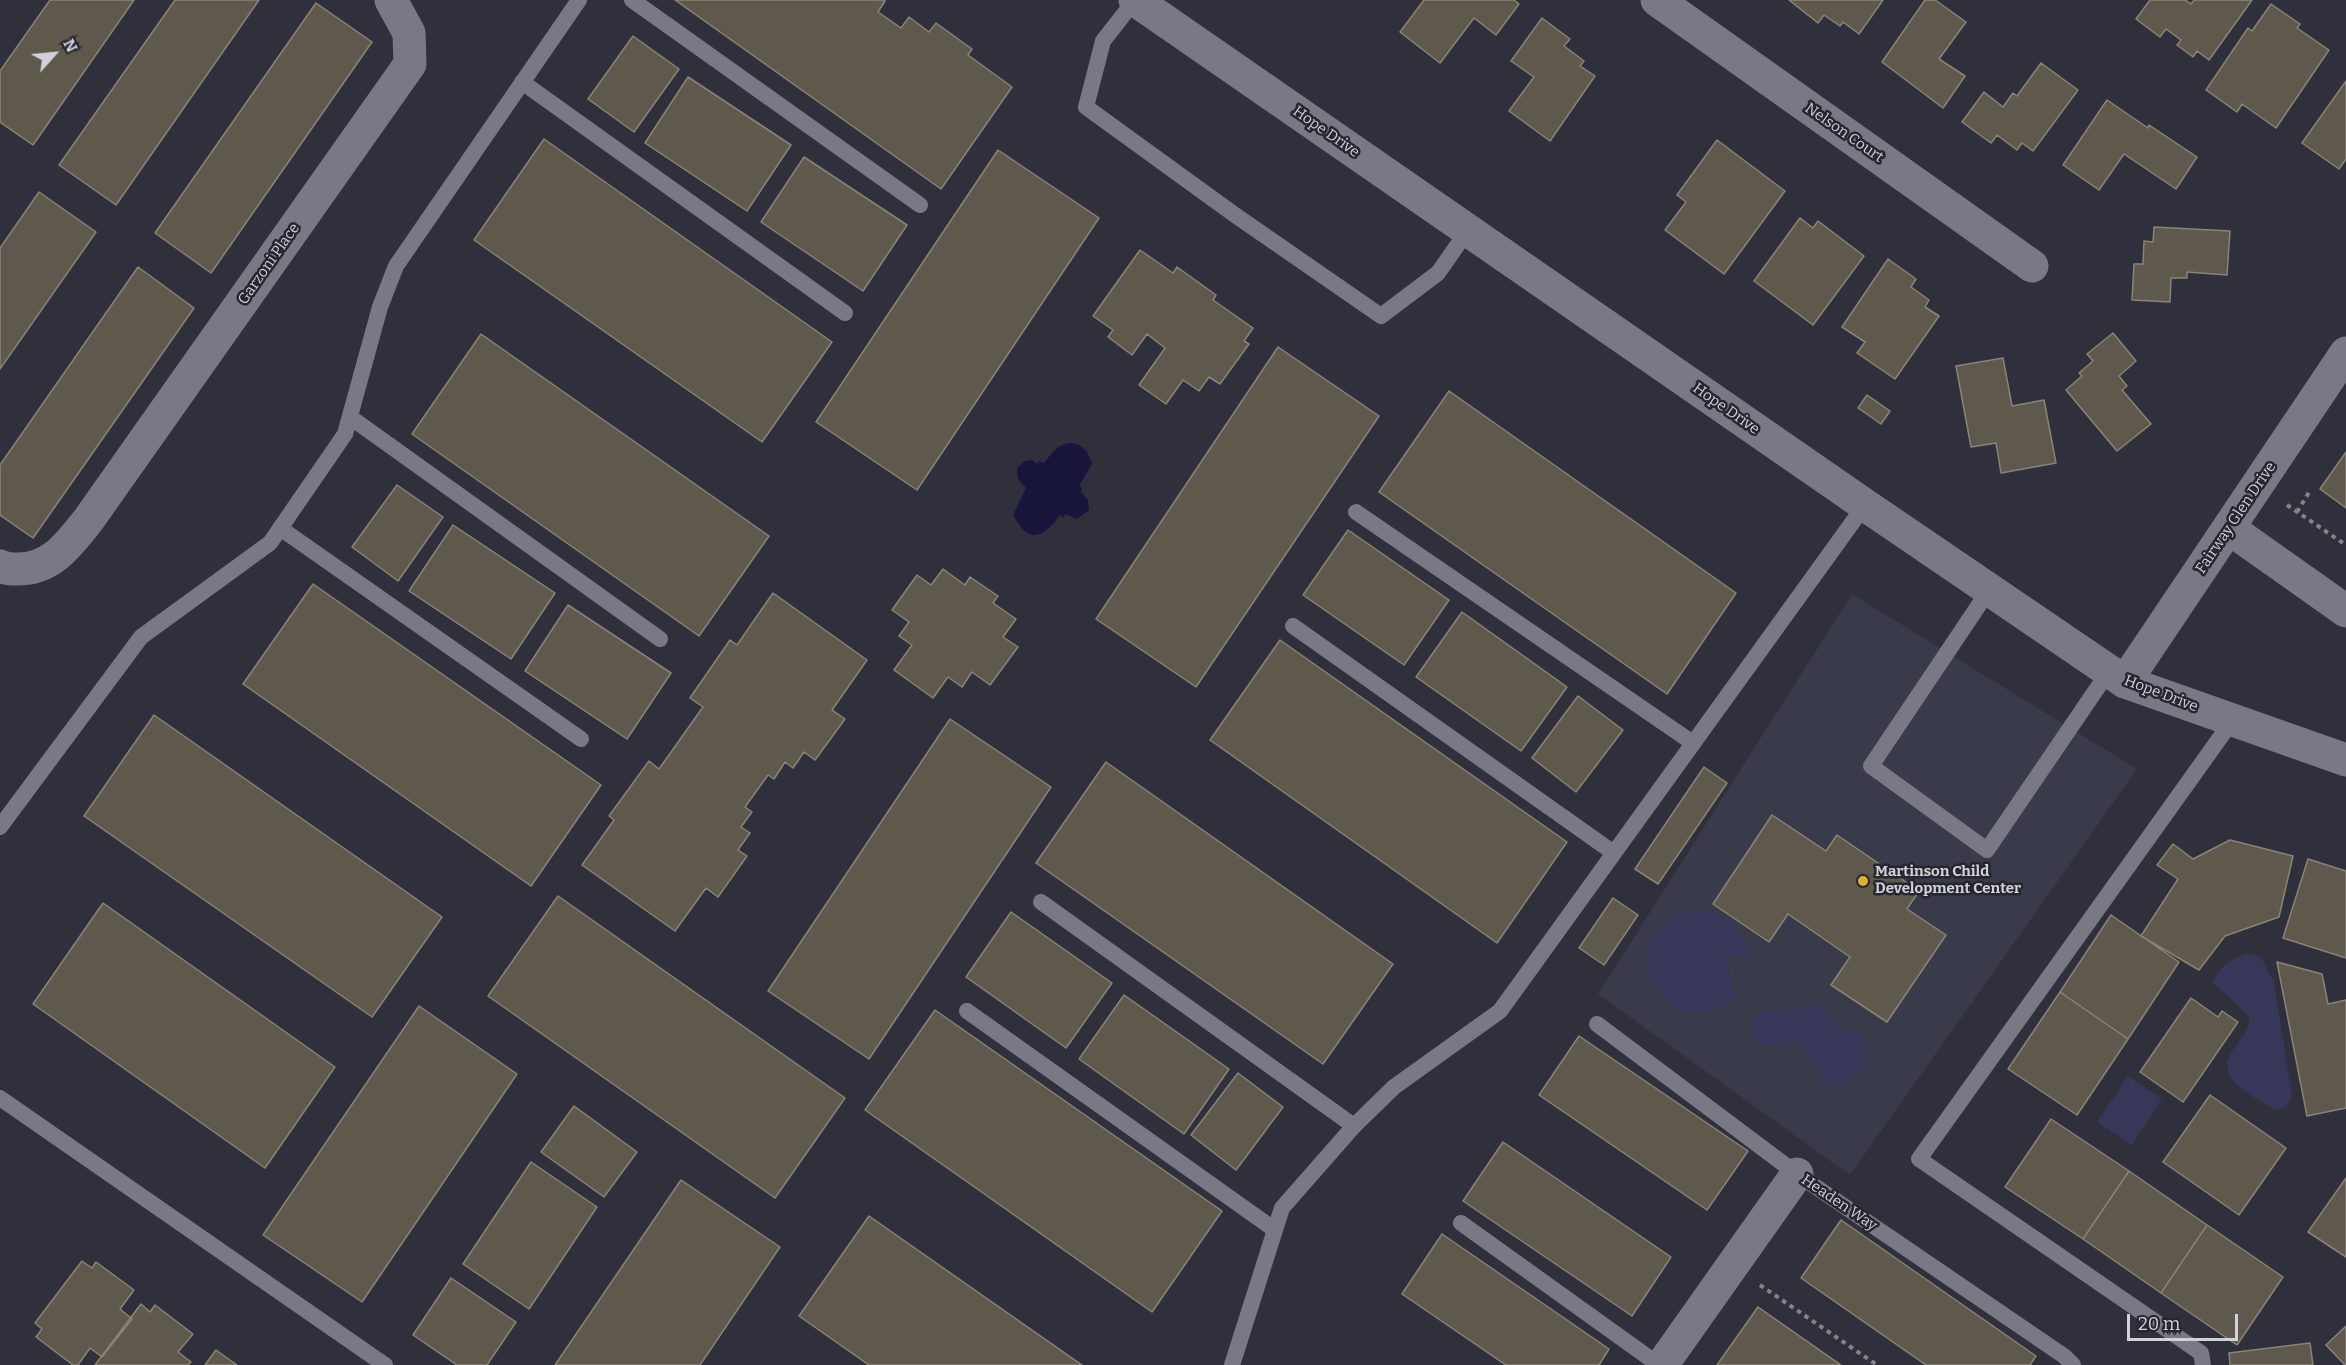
<!DOCTYPE html>
<html>
<head>
<meta charset="utf-8">
<style>
	body { margin:0 }
	#map { position:relative; width:2346px; height:1365px; overflow:hidden; background:#2f303b; font-family:Bitter,serif }
	canvas { display:block }
	.north { position:absolute; left:24px; top:24px; width:60px; height:60px; -webkit-text-stroke:4px #262630; paint-order:stroke; rotate:63deg; font-size:16px; font-weight:700; line-height:24px; text-align:center; color:#d1d1d8 }
	.north::after { content:''; display:block; margin:auto; width:21px; height:27px; background:#d1d1d8; clip-path:polygon(50% 0,100% 100%,50% 72%,0 100%) }
	.scale { position:absolute; left:2127px; top:1314px; width:111px; height:27px; box-sizing:border-box; border:3px solid #d1d1d8; border-top:0; padding-left:8px; font-size:18px; line-height:21px; white-space:nowrap; color:#d1d1d8; -webkit-text-stroke:4px #262630; paint-order:stroke }
</style>
</head>
<body>
<div id="map">
<canvas width="2346" height="1365"></canvas>
<div class="north">N</div>
<div class="scale">20 m</div>
</div>
<script>
const c = document.querySelector('canvas').getContext('2d');
c.lineJoin = 'round';
function paint(path, color) {
  c.fillStyle = color;
  c.fill(path, 'evenodd');
}
function trace(path, color, width, dash) {
  c.strokeStyle = color;
  c.lineWidth = width;
  c.lineCap = dash ? 'butt' : 'round';
  c.setLineDash(dash || []);
  c.stroke(path);
}
function drawText(font, color, halo, rows, align = 'center') {
  c.font = font + ' Bitter,serif';
  c.lineWidth = 5;
  c.setLineDash([]);
  c.textBaseline = 'middle';
  c.strokeStyle = halo;
  c.fillStyle = color;
  for (const [text, x, y, turn = 0] of rows) {
    c.save();
    c.translate(x, y);
    c.rotate((+turn || 0) * Math.PI / 180);
    c.textAlign = isNaN(turn) ? turn : align;
    if (halo) c.strokeText(text, 0, 0);
    c.fillText(text, 0, 0);
    c.restore();
  }
}
const built = new Path2D(`
	M 1852,594 L 2137,769 L 1850,1175 L 1598,994 Z`);
const green = new Path2D(`
	M 1694,909 C 1722,912 1744,925 1749,955 L 1726,956 L 1734,999 C 1667,1055 1599,932 1694,909 Z
	M 2247,954 L 2261,957 L 2274,982 L 2292,1097 L 2286,1107 L 2276,1110 C 2259,1099 2216,1082 2230,1055 C 2237,1041 2247,1037 2250,1019 L 2243,1010 L 2212,982 C 2222,966 2229,959 2247,954 Z
	M 1806,1004 L 1823,1005 C 1837,1029 1829,1029 1859,1034 C 1879,1063 1861,1078 1833,1088 L 1824,1082 L 1802,1045 L 1790,1041 L 1768,1047 L 1756,1039 L 1752,1030 L 1754,1018 L 1768,1011 L 1795,1009 Z
	M 2128,1076 L 2162,1099 L 2132,1145 L 2097,1122 Z`);
const water = new Path2D(`
	M 1072,443 C 1085,446 1088,452 1092,464 L 1079,486 L 1082,488 L 1081,492 L 1088,500 L 1089,510 L 1077,519 L 1065,514 L 1063,518 L 1060,515 C 1042,539 1029,544 1013,515 L 1026,488 L 1018,479 L 1017,468 L 1025,461 L 1032,460 L 1037,464 L 1039,461 L 1044,463 C 1053,452 1057,444 1072,443 Z`);
const building = new Path2D(`
	M 50,0 L 134,0 L 33,145 L 0,122 L 0,71 Z
	M 175,0 L 259,0 L 116,205 L 59,165 Z
	M 675,0 L 883,0 L 885,1 L 878,12 L 901,28 L 909,17 L 929,32 L 936,23 L 972,49 L 968,55 L 1012,87 L 941,189 Z
	M 1424,0 L 1514,0 L 1519,4 L 1496,35 L 1474,18 L 1440,63 L 1400,32 Z
	M 1789,0 L 1883,0 L 1859,34 L 1843,22 L 1840,26 L 1824,15 L 1818,23 Z
	M 1925,0 L 1935,0 L 1966,22 L 1939,59 L 1965,76 L 1943,108 L 1882,62 Z
	M 2150,0 L 2185,0 L 2191,4 L 2194,0 L 2252,0 L 2209,60 L 2197,51 L 2193,57 L 2177,45 L 2181,40 L 2166,29 L 2160,37 L 2136,19 Z
	M 316,3 L 372,42 L 211,273 L 155,233 Z
	M 2271,4 L 2300,24 L 2297,28 L 2329,50 L 2276,128 L 2242,104 L 2237,112 L 2206,90 L 2248,28 L 2252,31 Z
	M 1542,18 L 1570,39 L 1564,46 L 1584,61 L 1580,66 L 1595,76 L 1550,141 L 1509,111 L 1534,77 L 1511,61 Z
	M 633,36 L 679,69 L 634,132 L 588,99 Z
	M 2041,63 L 2078,90 L 2033,151 L 2022,143 L 2017,150 L 1997,135 L 1991,143 L 1962,122 L 1984,92 L 2003,107 L 2013,93 L 2017,96 Z
	M 688,77 L 791,145 L 747,211 L 645,143 Z
	M 2346,81 L 2346,159 L 2339,169 L 2302,143 Z
	M 2107,100 L 2148,128 L 2149,125 L 2197,157 L 2176,189 L 2124,154 L 2099,190 L 2063,165 Z
	M 544,139 L 832,342 L 762,442 L 474,240 Z
	M 1717,140 L 1785,191 L 1724,274 L 1665,230 L 1686,202 L 1677,195 Z
	M 998,150 L 1099,218 L 917,490 L 816,422 Z
	M 804,157 L 907,225 L 863,291 L 761,222 Z
	M 39,192 L 96,232 L 0,369 L 0,248 Z
	M 1800,218 L 1813,228 L 1818,221 L 1864,256 L 1813,325 L 1754,281 Z
	M 2154,227 L 2230,231 L 2227,275 L 2187,272 L 2187,278 L 2171,278 L 2170,302 L 2132,300 L 2134,264 L 2143,264 L 2144,241 L 2153,242 Z
	M 1140,250 L 1173,273 L 1177,267 L 1216,295 L 1213,300 L 1253,328 L 1244,341 L 1249,344 L 1220,384 L 1209,377 L 1199,391 L 1183,380 L 1166,404 L 1139,385 L 1165,348 L 1147,334 L 1132,355 L 1108,337 L 1113,330 L 1093,316 Z
	M 1888,259 L 1916,279 L 1911,287 L 1929,300 L 1925,307 L 1939,316 L 1895,379 L 1857,353 L 1865,342 L 1842,327 Z
	M 138,267 L 194,308 L 33,538 L 0,515 L 0,465 Z
	M 2113,333 L 2136,361 L 2119,376 L 2127,386 L 2122,390 L 2151,424 L 2117,451 L 2066,390 L 2082,376 L 2079,373 L 2093,361 L 2087,354 Z
	M 481,334 L 769,536 L 699,636 L 412,434 Z
	M 1278,347 L 1379,416 L 1196,687 L 1096,619 Z
	M 2003,358 L 2012,406 L 2044,400 L 2056,463 L 2001,473 L 1996,443 L 1971,447 L 1956,366 Z
	M 1449,391 L 1736,593 L 1667,694 L 1379,492 Z
	M 1867,395 L 1890,411 L 1881,424 L 1858,408 Z
	M 2346,452 L 2346,508 L 2320,489 Z
	M 397,485 L 443,517 L 398,581 L 352,547 Z
	M 453,525 L 555,593 L 511,659 L 409,591 Z
	M 1348,530 L 1449,600 L 1404,665 L 1303,595 Z
	M 943,569 L 965,585 L 970,577 L 998,596 L 993,603 L 1016,619 L 1003,637 L 1018,647 L 990,685 L 972,672 L 962,687 L 948,677 L 933,698 L 894,670 L 912,645 L 899,636 L 909,622 L 892,610 L 917,575 L 931,585 Z
	M 313,584 L 601,785 L 531,886 L 243,684 Z
	M 773,593 L 867,660 L 832,710 L 845,719 L 815,760 L 804,752 L 793,768 L 785,762 L 774,779 L 768,775 L 745,807 L 752,812 L 741,827 L 750,833 L 738,850 L 747,856 L 718,897 L 706,888 L 675,931 L 582,865 L 614,820 L 609,816 L 649,761 L 659,769 L 703,707 L 690,698 L 730,640 L 737,645 Z
	M 568,605 L 671,673 L 627,739 L 525,671 Z
	M 1462,612 L 1567,687 L 1521,751 L 1416,677 Z
	M 1280,640 L 1567,842 L 1497,943 L 1210,740 Z
	M 1578,696 L 1623,730 L 1576,792 L 1532,758 Z
	M 154,715 L 442,917 L 372,1017 L 84,816 Z
	M 950,719 L 1051,787 L 869,1059 L 768,991 Z
	M 1106,762 L 1393,964 L 1323,1064 L 1036,863 Z
	M 1704,767 L 1727,783 L 1658,884 L 1635,869 Z
	M 1772,815 L 1826,851 L 1837,835 L 1919,891 L 1907,909 L 1946,935 L 1887,1022 L 1831,985 L 1850,957 L 1788,914 L 1769,942 L 1713,904 Z
	M 2230,840 L 2293,856 L 2279,917 L 2225,936 L 2199,970 L 2141,936 L 2178,879 L 2157,865 L 2173,844 L 2193,859 Z
	M 2308,859 L 2346,871 L 2346,958 L 2283,938 Z
	M 558,896 L 845,1098 L 775,1198 L 488,996 Z
	M 1613,898 L 1638,915 L 1604,965 L 1579,948 Z
	M 103,903 L 335,1067 L 265,1168 L 33,1004 Z
	M 1011,912 L 1112,983 L 1066,1048 L 966,977 Z
	M 2111,915 L 2179,962 L 2128,1039 L 2060,992 Z
	M 2277,962 L 2322,974 L 2328,1004 L 2346,1000 L 2346,1108 L 2307,1116 Z
	M 2060,992 L 2128,1039 L 2077,1115 L 2008,1069 Z
	M 1124,995 L 1229,1069 L 1184,1134 L 1079,1059 Z
	M 2191,998 L 2218,1017 L 2222,1011 L 2238,1022 L 2183,1102 L 2140,1072 Z
	M 419,1006 L 517,1074 L 362,1302 L 263,1235 Z
	M 935,1010 L 1222,1211 L 1152,1312 L 865,1110 Z
	M 1579,1036 L 1748,1151 L 1707,1210 L 1539,1095 Z
	M 1238,1073 L 1283,1107 L 1236,1170 L 1191,1135 Z
	M 2210,1095 L 2286,1148 L 2239,1215 L 2163,1162 Z
	M 574,1106 L 637,1152 L 604,1197 L 541,1152 Z
	M 2051,1119 L 2129,1171 L 2083,1239 L 2005,1187 Z
	M 1503,1142 L 1671,1257 L 1632,1316 L 1463,1201 Z
	M 531,1162 L 597,1207 L 529,1309 L 463,1264 Z
	M 2129,1171 L 2207,1225 L 2161,1293 L 2083,1239 Z
	M 2346,1178 L 2346,1257 L 2308,1232 Z
	M 681,1180 L 780,1247 L 700,1365 L 555,1365 Z
	M 869,1216 L 1082,1365 L 869,1365 L 799,1316 Z
	M 1841,1220 L 2036,1356 L 2030,1365 L 1926,1365 L 1801,1278 Z
	M 2207,1225 L 2283,1277 L 2237,1345 L 2161,1293 Z
	M 1442,1234 L 1609,1349 L 1599,1365 L 1506,1365 L 1402,1294 Z
	M 82,1261 L 92,1268 L 96,1262 L 134,1290 L 120,1309 L 132,1319 L 102,1357 L 90,1348 L 78,1365 L 73,1365 L 36,1337 L 42,1329 L 35,1323 Z
	M 451,1278 L 516,1322 L 487,1365 L 457,1365 L 413,1335 Z
	M 141,1304 L 150,1312 L 155,1305 L 193,1334 L 178,1352 L 191,1362 L 188,1365 L 95,1365 Z
	M 1758,1307 L 1841,1365 L 1717,1365 Z
	M 2346,1326 L 2346,1365 L 2345,1365 L 2326,1345 Z
	M 2310,1343 L 2313,1365 L 2230,1365 L 2229,1353 Z
	M 216,1350 L 237,1365 L 205,1365 Z`);
const path = new Path2D(`
	M 2287,505 L 2346,545
	M 2297,512 L 2311,489
	M 1760,1285 L 1877,1365`);
const service = new Path2D(`
	M 632,0 L 920,205
	M 1135,0 L 1103,41 L 1086,107 L 1235,215 L 1381,316 L 1438,273 L 1468,230
	M 522,82 L 845,313
	M 350,417 L 660,639
	M 1356,512 L 1693,743
	M 280,528 L 581,739
	M 1989,590 L 1871,766 L 1987,850 L 2109,671
	M 1293,626 L 1614,853
	M 0,827 L 141,637 L 270,543 L 345,434 L 380,307 L 396,266 L 579,0
	M 1041,902 L 1354,1126
	M 967,1011 L 1275,1230
	M 1597,1024 L 1797,1174 L 2064,1356 L 2073,1365
	M 0,1098 L 385,1365
	M 1461,1223 L 1659,1365
	M 1232,1365 L 1282,1208 L 1354,1126 L 1394,1087 L 1500,1011 L 1865,505
	M 2203,1365 L 2201,1353 L 1919,1159 L 2232,721`);
const minor = new Path2D(`
	M 1657,0 L 2032,266
	M 2230,529 L 2346,611
	M 0,566 C 6,569 11,569 18,569 C 52,569 69,544 89,519 L 410,64 L 409,33 L 391,0
	M 2125,682 L 2346,353
	M 1662,1365 L 1797,1174`);
const tertiary = new Path2D(`
	M 1135,0 L 1865,505 L 2125,682 L 2346,760`);
const markers = [
	[1863,881,6,"#e0b034"]
];
const streetNames = [
	["Hope Drive",1326,132,35],
	["Nelson Court",1844,133,35],
	["Garzoni Place",269,264,-55],
	["Hope Drive",1726,409,35],
	["Fairway Glen Drive",2236,518,-56],
	["Hope Drive",2161,694,21],
	["Headen Way",1839,1203,34]
];
const poiNames = [
	["Martinson Child",1875,872],
	["Development Center",1875,889]
];
paint(built, '#393a4a');
paint(green, '#37375a');
paint(water, '#18153c');
paint(building, '#5e584d');
trace(building, '#8a8478', 1.5);
trace(path, '#83838c', 4, [4.5, 4.5]);
trace(service, '#787985', 16);
trace(minor, '#787985', 33);
trace(tertiary, '#787985', 33);
for (const [x, y, r, color] of markers) {
  const dot = new Path2D();
  dot.arc(x, y, r, 0, 2 * Math.PI);
  c.fillStyle = color;
  c.fill(dot);
  trace(dot, '#262630', 2);
}
drawText('15px', '#d1d1d8', '#262630', streetNames);
drawText('bold 15px', '#d1d1d8', '#262630', poiNames, 'left');
</script>
</body>
</html>
